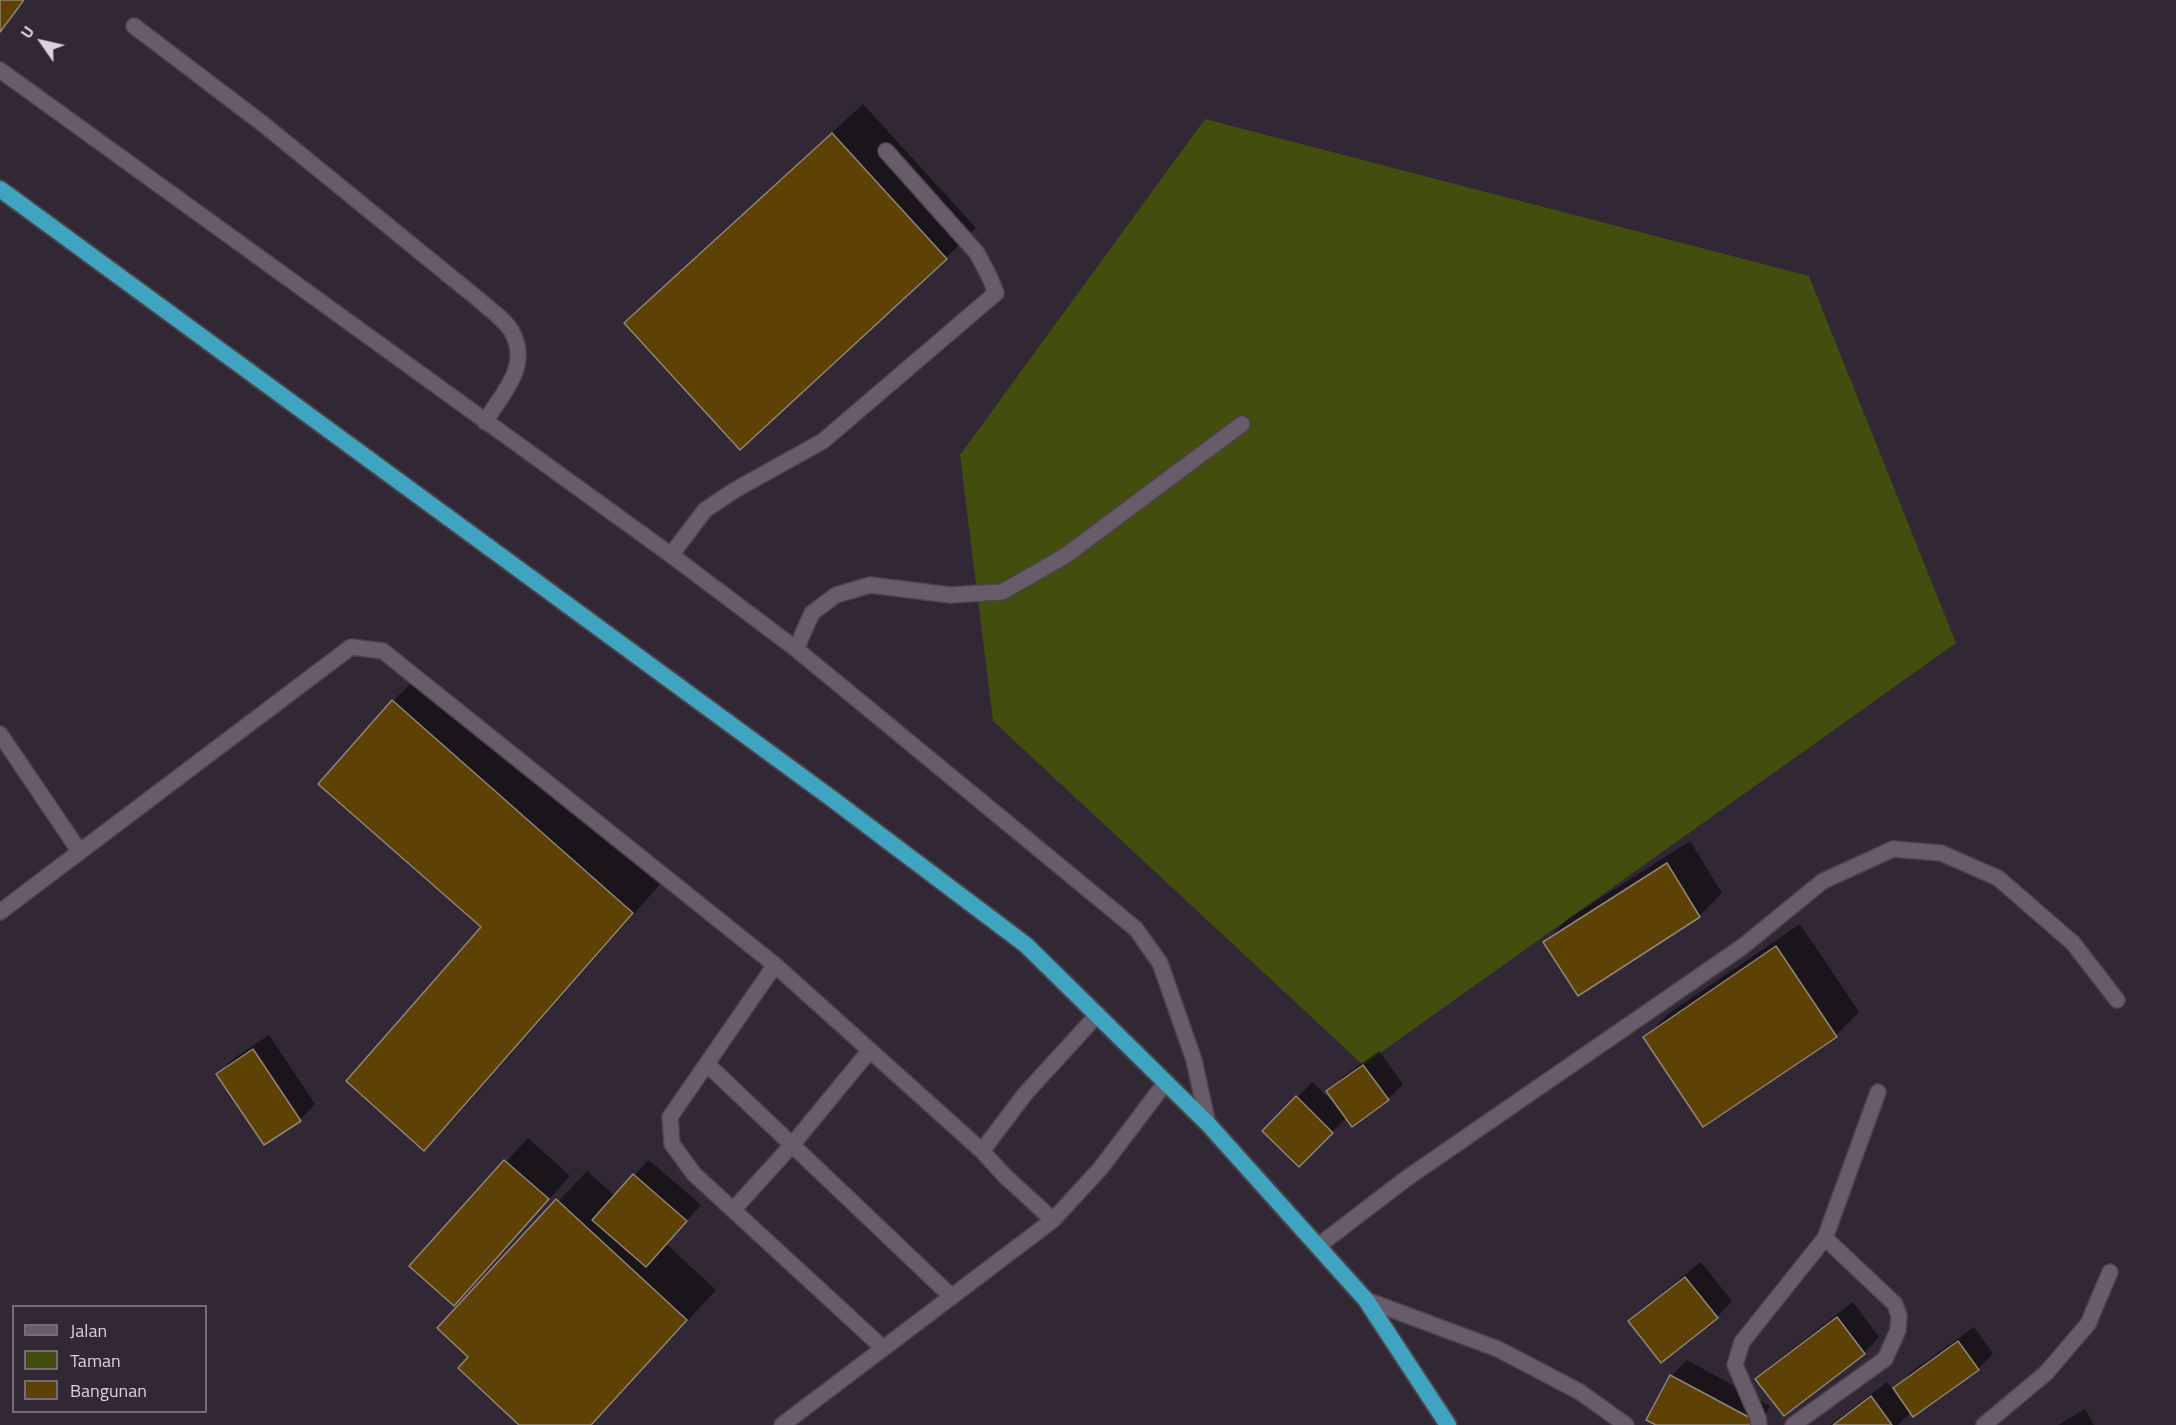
<!DOCTYPE html>
<html>
<head>
<meta charset="utf-8">
<style>
	body { margin:0 }
	#map { position:relative; width:2176px; height:1425px; overflow:hidden; background:#322734; font-family:"Titillium Web",sans-serif }
	canvas { display:block }
	.legend { position:absolute; left:12px; top:1305px; width:195px; height:108px; box-sizing:border-box; background:#322734; border:2px solid #766c77; margin:0; padding:8px 10px; list-style:none; font-size:18px; color:#dbd3db }
	.legend li { display:flex; align-items:center; gap:12px; height:30px }
	.legend b { width:30px; border:2px solid #766c77 }
	.north { position:absolute; left:12px; top:12px; width:60px; height:60px; -webkit-text-stroke:4px #322734; paint-order:stroke; rotate:304deg; font-size:16px; font-weight:700; line-height:24px; text-align:center; color:#dbd3db }
	.north::after { content:''; display:block; margin:auto; width:21px; height:27px; background:#dbd3db; clip-path:polygon(50% 0,100% 100%,50% 72%,0 100%) }
</style>
</head>
<body>
<div id="map">
<canvas width="2176" height="1425"></canvas>
<ul class="legend">
<li><b style="height:8px;background:#695c6a"></b>Jalan</li>
<li><b style="height:16px;background:#434e0e"></b>Taman</li>
<li><b style="height:16px;background:#5d4105"></b>Bangunan</li>
</ul>
<div class="north">U</div>
</div>
<script>
const c = document.querySelector('canvas').getContext('2d');
c.lineJoin = 'round';
function paint(path, color) {
  c.fillStyle = color;
  c.fill(path, 'evenodd');
}
function trace(path, color, width, dash) {
  c.strokeStyle = color;
  c.lineWidth = width;
  c.lineCap = dash ? 'butt' : 'round';
  c.setLineDash(dash || []);
  c.stroke(path);
}
const green = new Path2D(`
	M 1205,119 L 1809,276 L 1956,643 L 1363,1065 L 993,721 L 960,455 Z`);
const shadow = new Path2D(`
	M 0,0 L 26,0 L 0,31 Z
	M 863,104 L 976,228 L 946,258 L 740,448 L 626,323 L 656,294 Z
	M 423,671 L 662,882 L 454,1119 L 424,1148 L 483,927 L 321,784 L 393,701 Z
	M 1690,841 L 1722,893 L 1699,916 L 1545,942 L 1568,919 Z
	M 1800,924 L 1859,1012 L 1836,1035 L 1703,1125 L 1645,1037 L 1668,1014 Z
	M 269,1035 L 315,1104 L 300,1120 L 218,1074 L 233,1059 Z
	M 1379,1051 L 1403,1084 L 1388,1099 L 1347,1117 L 1299,1165 L 1264,1131 L 1312,1082 L 1337,1106 L 1328,1091 L 1344,1076 Z
	M 528,1138 L 570,1176 L 454,1304 L 411,1266 Z
	M 649,1160 L 701,1205 L 666,1244 L 716,1290 L 591,1425 L 522,1425 L 470,1357 L 439,1328 L 587,1171 L 615,1196 Z
	M 1701,1262 L 1732,1301 L 1717,1317 L 1661,1361 L 1630,1321 L 1646,1306 Z
	M 1853,1302 L 1879,1337 L 1864,1353 L 1757,1379 L 1773,1364 Z
	M 1974,1327 L 1993,1354 L 1978,1369 L 1911,1412 L 1898,1425 L 1830,1425 L 1887,1382 L 1893,1390 L 1910,1373 Z
	M 1687,1360 L 1770,1406 L 1760,1425 L 1660,1425 L 1671,1376 Z
	M 2085,1409 L 2094,1425 L 2058,1425 Z`);
const building = new Path2D(`
	M 0,0 L 24,0 L 0,32 Z
	M 832,133 L 947,259 L 740,450 L 624,323 Z
	M 392,700 L 633,913 L 424,1151 L 346,1081 L 481,927 L 318,784 Z
	M 1667,863 L 1700,917 L 1578,996 L 1543,942 Z
	M 1776,946 L 1837,1037 L 1703,1127 L 1643,1037 Z
	M 253,1049 L 301,1121 L 264,1145 L 216,1074 Z
	M 1363,1065 L 1389,1100 L 1352,1127 L 1326,1091 Z
	M 1296,1096 L 1333,1133 L 1299,1167 L 1262,1131 Z
	M 504,1160 L 549,1199 L 454,1306 L 409,1266 Z
	M 633,1174 L 687,1221 L 646,1267 L 592,1220 Z
	M 556,1199 L 687,1320 L 591,1425 L 519,1425 L 458,1368 L 468,1357 L 437,1328 Z
	M 1685,1277 L 1718,1318 L 1661,1363 L 1628,1321 Z
	M 1837,1317 L 1865,1354 L 1784,1416 L 1755,1379 Z
	M 1958,1341 L 1979,1370 L 1913,1417 L 1893,1388 Z
	M 1670,1375 L 1756,1421 L 1754,1425 L 1656,1425 L 1646,1420 Z
	M 1871,1396 L 1892,1425 L 1833,1425 Z`);
const service = new Path2D(`
	M 134,26 L 263,124 L 478,299 C 489,309 506,320 512,332 C 531,367 502,393 485,422
	M 671,555 L 705,510 L 735,490 L 823,441 L 996,293 L 990,278 L 977,253 L 886,151
	M 796,649 L 812,613 L 836,595 L 870,585 L 950,595 L 1002,592 L 1065,556 L 1242,424
	M 0,734 L 80,852
	M 0,912 L 351,647 L 383,651 L 775,965 L 982,1151 L 1005,1176 L 1053,1220 L 1100,1169 L 1166,1082
	M 775,965 L 670,1117 L 672,1144 L 694,1174 L 883,1348
	M 707,1064 L 952,1297
	M 982,1151 L 1025,1094 L 1098,1014
	M 733,1210 L 792,1145 L 870,1050
	M 1318,1246 L 1407,1178 L 1742,947 L 1823,881 L 1893,849 L 1941,853 L 1998,878 L 2073,943 L 2117,1000
	M 1366,1300 L 1498,1349 L 1580,1392 L 1626,1425
	M 782,1425 L 1053,1220
	M 1759,1425 L 1758,1418 L 1735,1365 L 1742,1342 L 1825,1238 L 1878,1092
	M 1793,1425 L 1885,1359 L 1898,1330 L 1899,1316 L 1895,1304 L 1825,1238
	M 1984,1425 L 2046,1373 L 2088,1324 L 2110,1272`);
const minor = new Path2D(`
	M 0,70 L 671,555 L 796,649 L 1136,929 L 1160,963 L 1194,1060 L 1208,1124`);
const trunk = new Path2D(`
	M 0,189 L 831,798 L 1026,945 L 1208,1124 L 1366,1300 L 1448,1425`);
paint(green, '#434e0e');
paint(shadow, '#0007');
paint(building, '#5d4105');
trace(building, '#918676', 1.5);
trace(service, '#4c434d', 18);
trace(minor, '#4c434d', 18);
trace(trunk, '#4c434d', 20);
trace(service, '#695c6a', 15);
trace(minor, '#695c6a', 15);
trace(trunk, '#3ea4bf', 16);
</script>
</body>
</html>
